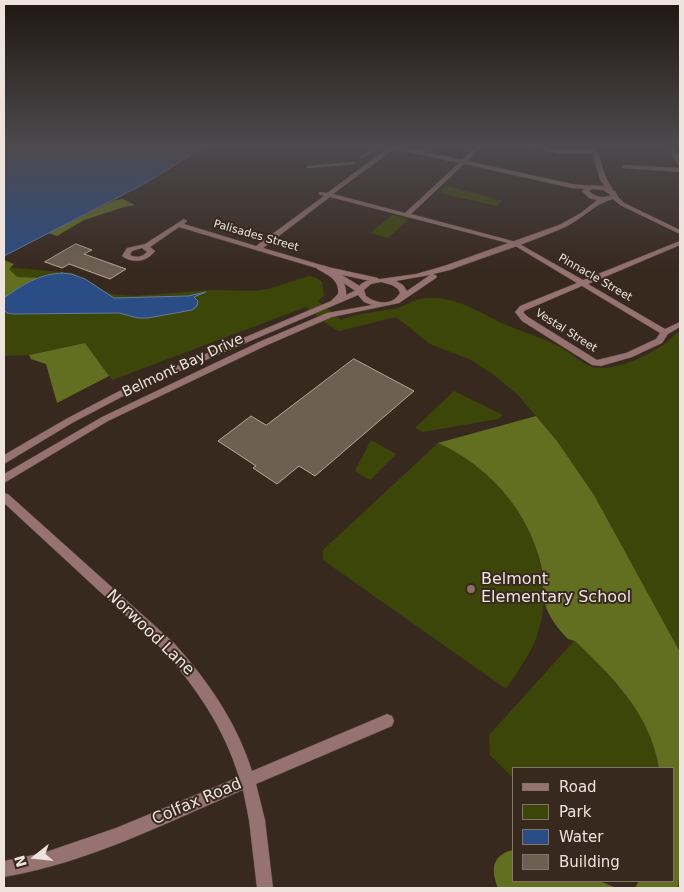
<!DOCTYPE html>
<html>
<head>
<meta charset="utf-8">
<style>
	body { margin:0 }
	#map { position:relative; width:684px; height:892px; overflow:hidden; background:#38291f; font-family:"DejaVu Sans",sans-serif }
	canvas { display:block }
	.frame { position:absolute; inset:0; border:5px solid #eee4dd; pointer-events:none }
	.legend { position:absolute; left:512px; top:767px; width:162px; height:115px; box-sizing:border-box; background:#38291f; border:1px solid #81746b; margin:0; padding:6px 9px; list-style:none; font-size:15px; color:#eee4dd }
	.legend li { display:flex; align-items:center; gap:10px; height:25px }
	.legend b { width:25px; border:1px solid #81746b }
	.north { position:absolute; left:10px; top:832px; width:50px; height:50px; -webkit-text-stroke:4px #38291f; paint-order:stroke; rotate:254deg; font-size:14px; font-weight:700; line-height:20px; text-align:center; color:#eee4dd }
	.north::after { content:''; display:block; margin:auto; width:18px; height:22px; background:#eee4dd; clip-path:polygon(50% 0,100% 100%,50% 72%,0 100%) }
</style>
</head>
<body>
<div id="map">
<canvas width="684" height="892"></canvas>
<div class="frame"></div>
<ul class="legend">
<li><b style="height:6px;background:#967271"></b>Road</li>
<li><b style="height:14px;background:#3d4609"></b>Park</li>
<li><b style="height:14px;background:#2b4d86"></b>Water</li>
<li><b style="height:14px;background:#6d5f51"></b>Building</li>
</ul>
<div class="north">N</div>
</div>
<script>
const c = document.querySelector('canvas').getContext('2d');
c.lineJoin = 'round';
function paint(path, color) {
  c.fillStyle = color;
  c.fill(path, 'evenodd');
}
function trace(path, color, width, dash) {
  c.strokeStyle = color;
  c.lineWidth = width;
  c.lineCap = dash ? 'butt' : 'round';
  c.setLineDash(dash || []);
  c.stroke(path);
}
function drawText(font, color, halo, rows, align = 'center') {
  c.font = font + ' "DejaVu Sans",sans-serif';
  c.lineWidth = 4;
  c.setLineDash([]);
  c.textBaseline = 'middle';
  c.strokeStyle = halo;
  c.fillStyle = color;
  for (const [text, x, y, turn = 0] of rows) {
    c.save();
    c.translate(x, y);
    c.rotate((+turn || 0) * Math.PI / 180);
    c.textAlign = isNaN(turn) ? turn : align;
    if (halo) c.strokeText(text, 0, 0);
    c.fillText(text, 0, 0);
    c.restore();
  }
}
const green = new Path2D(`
	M 448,186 L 502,201 L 497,206 L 439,193 Z
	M 392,215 L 409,219 L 388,238 L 370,233 Z
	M 4,267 L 73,273 L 110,294 L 134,296 L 211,290 L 253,291 L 268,289 L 309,276 L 317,278 L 322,282 L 324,295 L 318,301 L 341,320 C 358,313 376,312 393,309 C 405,307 414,299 425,298 C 455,295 478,312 504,324 C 522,332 541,337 560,347 C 573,354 587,370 603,368 C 625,367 648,355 666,343 C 671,339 674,334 680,331 L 680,652 L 594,495 L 557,441 L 536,416 L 518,395 L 494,375 L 471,360 L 430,344 L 396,317 L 339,331 L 328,325 L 306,307 L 112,380 L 85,343 L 29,355 L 4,356 Z
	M 454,391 L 503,415 L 498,419 L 423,432 L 415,428 Z
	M 371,440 L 396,454 L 370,480 L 355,471 Z
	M 438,443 C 448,447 457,451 466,456 C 522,493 560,571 537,636 C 530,655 517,672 506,689 L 323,560 L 323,550 Z
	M 575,640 C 613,677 650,714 659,768 L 513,768 L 513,778 L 490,755 L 489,735 Z`);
const forest = new Path2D(`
	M 123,199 L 135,205 L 124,207 L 84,220 L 57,236 L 48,233 L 115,200 Z
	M 4,260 L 14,264 L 9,269 L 17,277 L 38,278 L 22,285 L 4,298 Z
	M 85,343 L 109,376 L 57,403 L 46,364 L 31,359 L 29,355 Z
	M 536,416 L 557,441 L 594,495 L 680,652 L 680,868 L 678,888 L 635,888 L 639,881 L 673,881 L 673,768 L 659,768 C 650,714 613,677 575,641 L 568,639 C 559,630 548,616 545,604 C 542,592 544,578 541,565 C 528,510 489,466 438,443 Z
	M 513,850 L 513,881 L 599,881 L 617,888 L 498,888 C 491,871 491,855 513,850 Z`);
const water = new Path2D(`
	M 4,145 L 207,145 L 142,185 L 4,256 Z
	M 62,273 L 71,274 L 85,279 L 114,298 L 188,296 L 206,292 L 194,297 L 198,301 L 197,306 L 192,310 L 148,318 L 138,318 L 119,313 L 14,314 L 7,313 L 4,310 L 4,298 C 22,285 39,274 62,273 Z`);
const stream = new Path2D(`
	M 361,157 L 371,152
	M 308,167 L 354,163`);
const building = new Path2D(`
	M 76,244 L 92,250 L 84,254 L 126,269 L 110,279 L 69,264 L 62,268 L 45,262 Z
	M 354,359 L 414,391 L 315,476 L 299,466 L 277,484 L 253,468 L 256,466 L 218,441 L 251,416 L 266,425 Z`);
const minor = new Path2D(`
	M 382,145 L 397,145 L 462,160 L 477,145 L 483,145 L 467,161 L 572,184 L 591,186 L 592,187 L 589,189 L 572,188 L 464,164 L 411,214 L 516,242 L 583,280 L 680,241 L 680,245 L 588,284 L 665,329 L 680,322 L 680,327 L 668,334 L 662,343 L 632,357 L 601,366 L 592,365 L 522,321 L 515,312 L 520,306 L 577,283 L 512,244 L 330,197 L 263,248 L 328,267 L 378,278 L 379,280 L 375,282 L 342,275 L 363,288 L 363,292 L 357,292 L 333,276 L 333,273 L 179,227 L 150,247 L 155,251 C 147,262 133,264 122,256 L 127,248 L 145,244 L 184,219 L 187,221 L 184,224 L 256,246 L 324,196 L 319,194 L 319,192 L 327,193 L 388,148 ZM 394,149 L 459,163 L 405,213 L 333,194 ZM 142,248 L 147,252 C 142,257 137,258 130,255 L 132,251 ZM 582,286 L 660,333 L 656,339 L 626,353 L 597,360 L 528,317 L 523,312 L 526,310 Z
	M 526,145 L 537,145 L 558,150 L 591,150 L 591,147 L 595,147 C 603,160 602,176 613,189 L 608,190 L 600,180 L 593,154 L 558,154 Z
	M 667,145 L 673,145 L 680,158 L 680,165 L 677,163 Z
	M 624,165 L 680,168 L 680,172 L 622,168 L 622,166 Z
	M 4,493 L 8,494 L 174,643 C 208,681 236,721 252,771 L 387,714 L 392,716 L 394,721 L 392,726 L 256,784 L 265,820 L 273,888 L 257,888 L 249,820 L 243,790 C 166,823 87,863 4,877 L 4,861 L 43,853 L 116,828 L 239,777 C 224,728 197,689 164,651 L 4,503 Z`);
const tertiary = new Path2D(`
	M 591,185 L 604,186 L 615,191 L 619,198 L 624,203 L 680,230 L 680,234 L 620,205 L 613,199 C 594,204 581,220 563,228 C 526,244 487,256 450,270 L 433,274 L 437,276 L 436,278 L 399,303 L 332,317 L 265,346 L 108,421 L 4,483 L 4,474 L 102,417 L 259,342 L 327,313 L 372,305 L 364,302 L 358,295 L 133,391 L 72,423 L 4,464 L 4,455 L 66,419 L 127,387 L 331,301 L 338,294 C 340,280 328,275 317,269 L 317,265 C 332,264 348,281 346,295 L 356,290 L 361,284 L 366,281 L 416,274 L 444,266 L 559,225 L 581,213 L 597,200 L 589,198 L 582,191 ZM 592,189 L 603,190 L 611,195 C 603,199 595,197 589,191 ZM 430,275 L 407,291 L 403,285 L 396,281 ZM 381,282 L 392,285 L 398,289 L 400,293 C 392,306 377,304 366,296 L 364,290 L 371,284 Z`);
const markers = [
	[471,589,5,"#8d6e63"]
];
const farStreetnames = [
	["Palisades Street",256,236,16],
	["Pinnacle Street",595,278,30],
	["Vestal Street",566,331,32]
];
const streetNames = [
	["Belmont Bay Drive",183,366,-25]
];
const nearPoinames = [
	["Belmont",481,580],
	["Elementary School",481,598]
];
const nearStreetnames = [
	["Norwood Lane",150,633,44],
	["Colfax Road",197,802,-23]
];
paint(green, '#3d4609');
paint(forest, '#626e20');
paint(water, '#2b4d86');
trace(water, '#667aa0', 1);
trace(stream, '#667aa0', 2.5);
paint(building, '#6d5f51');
trace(building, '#b6a798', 1);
trace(minor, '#55473d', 1);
trace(tertiary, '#55473d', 1);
paint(minor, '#967271');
paint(tertiary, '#967271');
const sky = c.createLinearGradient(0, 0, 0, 270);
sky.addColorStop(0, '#1f1711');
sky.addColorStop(0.54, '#4d494d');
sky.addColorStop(1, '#4d494d00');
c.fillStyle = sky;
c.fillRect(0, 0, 684, 270);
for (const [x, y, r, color] of markers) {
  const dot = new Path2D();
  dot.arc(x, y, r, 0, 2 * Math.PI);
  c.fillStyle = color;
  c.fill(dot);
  trace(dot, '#38291f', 2);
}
drawText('11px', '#eee4dd', '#38291f', farStreetnames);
drawText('14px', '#eee4dd', '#38291f', streetNames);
drawText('16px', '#eee4dd', '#38291f', nearPoinames, 'left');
drawText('16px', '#eee4dd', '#38291f', nearStreetnames);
</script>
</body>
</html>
